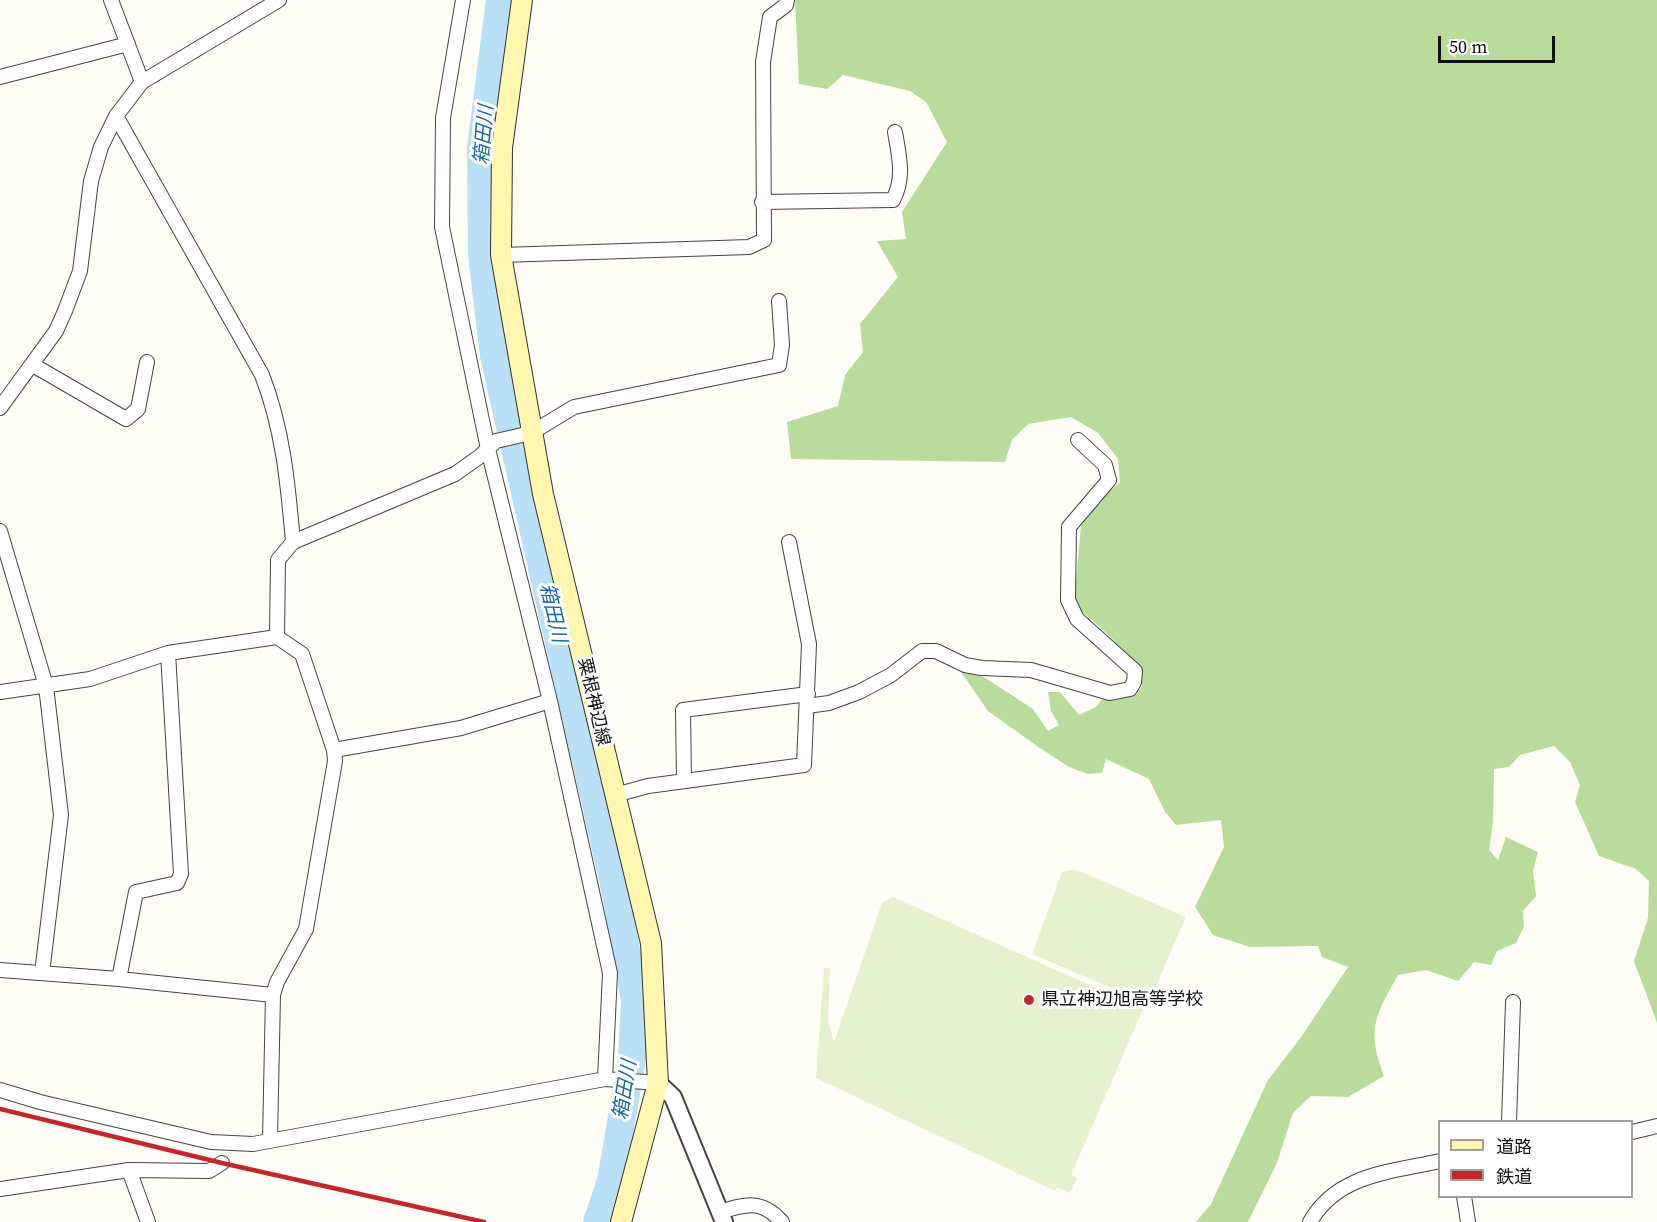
<!DOCTYPE html>
<html>
<head>
<meta charset="utf-8">
<style>
	body { margin:0 }
	#map { position:relative; width:1657px; height:1222px; overflow:hidden; background:#fffdf5; font-family:"Source Serif 4","Noto Sans JP",serif }
	canvas { display:block }
	.legend { position:absolute; left:1438px; top:1120px; width:195px; height:78px; box-sizing:border-box; background:#fff; border:2px solid #a0a0a0; margin:0; padding:8px 10px; list-style:none; font-size:18px; color:#111 }
	.legend li { display:flex; align-items:center; gap:12px; height:30px }
	.legend b { width:30px; border:2px solid #a0a0a0 }
	.scale { position:absolute; left:1438px; top:36px; width:117px; height:27px; box-sizing:border-box; border:3px solid #111; border-top:0; padding-left:8px; font-size:18px; line-height:21px; white-space:nowrap; color:#111; -webkit-text-stroke:4px #fff; paint-order:stroke }
</style>
</head>
<body>
<div id="map">
<canvas width="1657" height="1222"></canvas>
<ul class="legend">
<li><b style="height:8px;background:#fff6b0"></b>道路</li>
<li><b style="height:8px;background:#c4262e"></b>鉄道</li>
</ul>
<div class="scale">50 m</div>
</div>
<script>
const c = document.querySelector('canvas').getContext('2d');
c.lineJoin = 'round';
function paint(path, color) {
  c.fillStyle = color;
  c.fill(path, 'evenodd');
}
function trace(path, color, width, dash) {
  c.strokeStyle = color;
  c.lineWidth = width;
  c.lineCap = dash ? 'butt' : 'round';
  c.setLineDash(dash || []);
  c.stroke(path);
}
function drawText(font, color, halo, rows, align = 'center') {
  c.font = font + ' "Source Serif 4","Noto Sans JP",serif';
  c.lineWidth = 6;
  c.setLineDash([]);
  c.textBaseline = 'middle';
  c.strokeStyle = halo;
  c.fillStyle = color;
  for (const [text, x, y, turn = 0] of rows) {
    c.save();
    c.translate(x, y);
    c.rotate((+turn || 0) * Math.PI / 180);
    c.textAlign = isNaN(turn) ? turn : align;
    if (halo) c.strokeText(text, 0, 0);
    c.fillText(text, 0, 0);
    c.restore();
  }
}
const forest = new Path2D(`
	M 795,0 L 1657,0 L 1657,1023 L 1634,961 L 1648,918 L 1649,881 L 1636,869 L 1599,856 L 1575,802 L 1580,785 L 1570,762 L 1554,746 L 1520,755 L 1509,767 L 1494,769 L 1493,822 L 1489,850 L 1498,860 L 1506,837 L 1538,852 L 1533,871 L 1536,896 L 1523,911 L 1524,926 L 1516,943 L 1497,951 L 1491,965 L 1474,962 L 1458,981 L 1426,970 L 1398,975 C 1374,1018 1367,1029 1384,1076 L 1348,1097 L 1311,1096 L 1293,1113 L 1277,1163 L 1248,1222 L 1196,1222 L 1211,1204 L 1268,1080 L 1299,1040 L 1348,967 L 1322,957 L 1318,946 L 1250,947 L 1213,935 L 1195,907 L 1224,847 L 1221,820 L 1176,825 L 1165,812 L 1149,779 L 1106,759 L 1102,773 L 1088,774 L 1069,767 L 1037,746 L 988,711 L 961,672 L 979,674 L 1033,709 L 1048,731 L 1059,725 L 1051,711 L 1048,692 L 1060,692 L 1079,715 L 1096,707 L 1103,698 L 1137,694 L 1142,686 C 1134,653 1099,626 1074,605 L 1081,526 L 1097,500 L 1120,483 L 1118,459 L 1098,433 L 1071,417 L 1028,424 L 1012,440 L 1005,462 L 791,459 L 787,422 L 838,406 L 845,375 L 863,352 L 860,324 L 898,277 L 877,241 L 906,239 L 902,212 L 947,142 L 926,102 L 910,91 L 843,75 L 827,89 L 799,84 Z`);
const pitch = new Path2D(`
	M 1075,869 L 1186,917 L 1148,1004 L 1032,954 L 1062,872 Z
	M 893,897 L 1143,1009 L 1071,1175 L 1077,1178 L 1070,1193 L 1057,1187 L 1055,1191 L 816,1078 L 824,968 L 830,968 L 828,1021 L 834,1042 L 882,903 Z`);
const river = new Path2D(`
	M 500,0 L 481,148 L 482,255 L 494,356 L 616,893 L 635,1001 L 632,1058 L 611,1181 L 597,1222`);
const minor = new Path2D(`
	M 111,0 L 142,82
	M 463,0 L 443,118 L 442,227 L 488,449 L 550,701 L 610,973 L 605,1079
	M 0,77 L 128,44
	M 116,116 L 262,375 C 283,429 288,484 293,542
	M 762,202 L 893,200 C 905,177 899,156 895,132
	M 501,255 L 749,247 L 764,240 L 763,62 L 770,17 L 786,5 L 787,0
	M 33,365 L 126,419 L 138,409 L 147,362
	M 0,408 L 56,331 L 65,311 L 80,271 L 91,181 L 101,147 L 116,116 L 142,82 L 279,0
	M 0,531 L 46,686 L 61,815 L 42,973
	M 277,637 L 278,560 L 293,542 L 455,474 L 479,457 L 496,441 L 531,433 L 574,407 L 779,365 L 782,345 L 779,301
	M 0,692 L 90,679 L 168,653 L 277,637 L 302,654 L 334,750 L 335,761 L 306,929 L 277,982 L 273,995 L 270,1140
	M 807,706 L 829,703 L 859,692 L 891,675 L 922,651 L 936,651 L 965,665 L 982,668 L 1031,670 L 1110,693 L 1130,689 L 1134,682 L 1135,671 L 1077,619 L 1068,600 L 1069,527 L 1109,480 L 1105,465 L 1078,440
	M 334,750 L 461,728 L 550,701
	M 684,781 L 683,710 L 808,694
	M 615,795 L 648,786 L 804,765 L 809,644 L 789,542
	M 0,970 L 119,979 L 273,995
	M 119,979 L 136,892 L 177,883 L 181,874 L 168,653
	M 0,1090 L 40,1102 L 211,1142 L 253,1144 L 605,1079 L 658,1083
	M 1509,1122 L 1513,1002
	M 1632,1132 L 1657,1126
	M 129,1170 L 148,1222
	M 0,1189 L 129,1170 L 209,1171 L 222,1163
	M 1464,1196 L 1468,1222
	M 720,1212 C 746,1204 762,1199 782,1222
	M 1310,1222 C 1337,1174 1391,1172 1440,1161`);
const tertiary = new Path2D(`
	M 658,1083 L 673,1097 L 724,1222`);
const secondary = new Path2D(`
	M 522,0 L 502,148 L 501,255 L 543,494 L 651,943 L 658,1083 L 621,1222`);
const rail = new Path2D(`
	M 0,1109 L 222,1163 L 484,1222`);
const markers = [
	[1029,1000,6,"#c4262e"]
];
const streetNames = [
	["粟根神辺線",593,702,77]
];
const poiNames = [
	["県立神辺旭高等学校",1041,1000]
];
const waterNames = [
	["箱田川",485,135,-85],
	["箱田川",552,613,77],
	["箱田川",626,1090,-81]
];
paint(forest, '#b9dc9c');
paint(pitch, '#e6f2cf');
trace(river, '#b9e0f7', 28);
trace(minor, '#444', 16);
trace(tertiary, '#444', 20);
trace(secondary, '#333', 22);
trace(minor, '#fff', 14);
trace(tertiary, '#fff', 16);
trace(secondary, '#fff6b0', 20);
trace(rail, '#c4262e', 4.5);
for (const [x, y, r, color] of markers) {
  const dot = new Path2D();
  dot.arc(x, y, r, 0, 2 * Math.PI);
  c.fillStyle = color;
  c.fill(dot);
  trace(dot, '#fff', 2);
}
drawText('18px', '#111', '#fff', streetNames);
drawText('18px', '#111', '#fff', poiNames, 'left');
drawText('italic 20px', '#1768a6', '#fff', waterNames);
</script>
</body>
</html>
